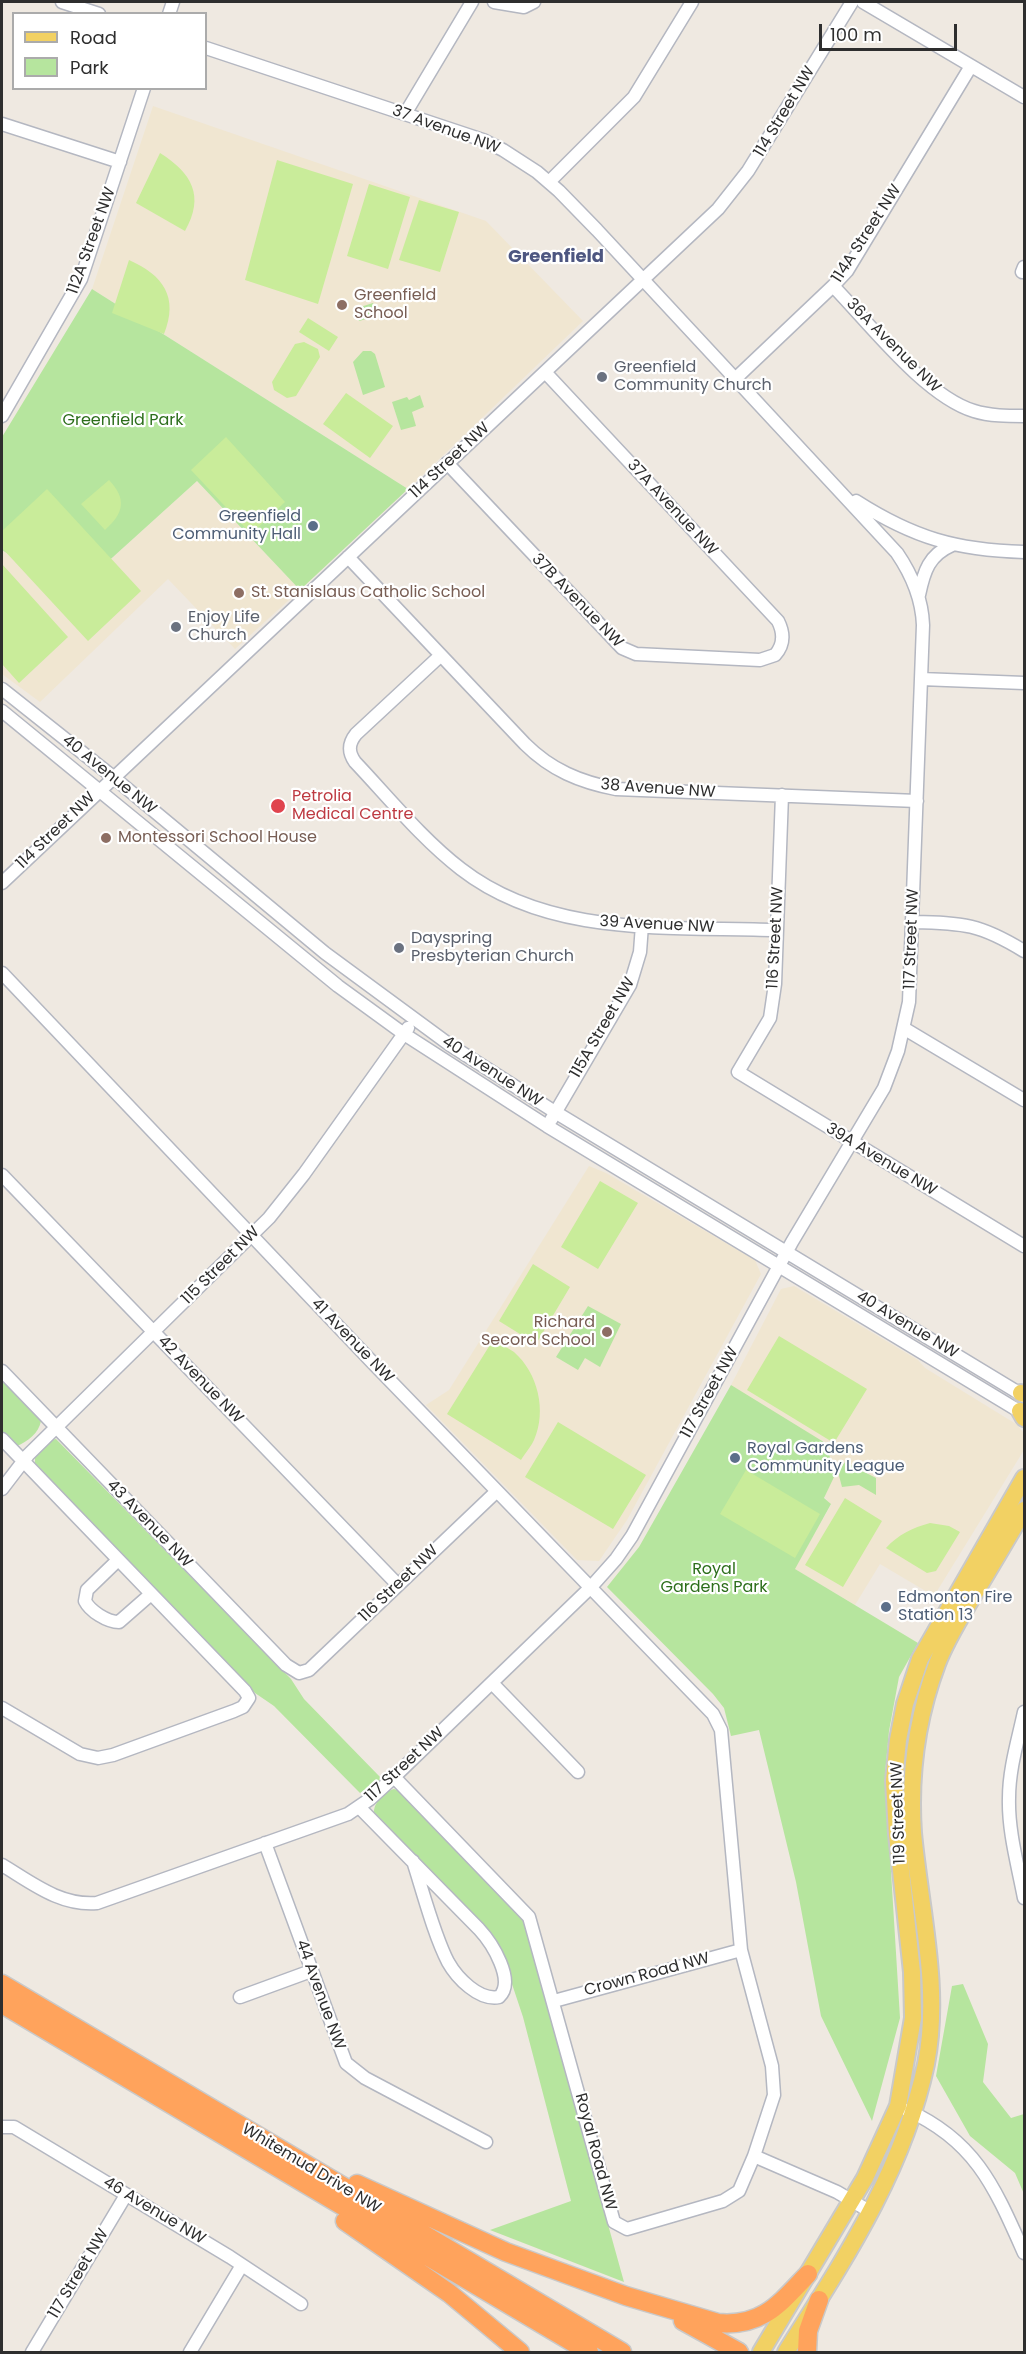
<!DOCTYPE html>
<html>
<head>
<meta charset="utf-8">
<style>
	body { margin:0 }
	#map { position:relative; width:1026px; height:2354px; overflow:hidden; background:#efe9e1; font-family:Poppins,sans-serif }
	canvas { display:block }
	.frame { position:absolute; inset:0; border:3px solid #2e2e2e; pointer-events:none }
	.legend { position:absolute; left:12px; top:12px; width:195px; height:78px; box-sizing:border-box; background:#fff; border:2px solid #ababab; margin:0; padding:8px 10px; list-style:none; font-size:18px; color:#2e2e2e }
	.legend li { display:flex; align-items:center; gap:12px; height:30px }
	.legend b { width:30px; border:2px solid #ababab }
	.scale { position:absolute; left:819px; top:24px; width:138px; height:27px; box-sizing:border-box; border:3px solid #2e2e2e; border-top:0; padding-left:8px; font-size:18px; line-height:21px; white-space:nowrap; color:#2e2e2e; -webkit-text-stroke:4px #fff; paint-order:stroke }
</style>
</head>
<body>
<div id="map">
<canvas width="1026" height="2354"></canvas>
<div class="frame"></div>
<ul class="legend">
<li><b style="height:8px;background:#f2d163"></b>Road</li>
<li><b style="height:16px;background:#b6e59e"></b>Park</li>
</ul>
<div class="scale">100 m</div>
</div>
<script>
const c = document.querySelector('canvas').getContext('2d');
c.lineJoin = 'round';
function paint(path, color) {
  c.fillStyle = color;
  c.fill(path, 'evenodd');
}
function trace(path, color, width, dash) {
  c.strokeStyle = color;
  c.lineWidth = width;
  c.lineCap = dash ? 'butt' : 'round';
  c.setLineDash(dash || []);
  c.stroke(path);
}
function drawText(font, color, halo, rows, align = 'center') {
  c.font = font + ' Poppins,sans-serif';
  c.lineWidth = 4.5;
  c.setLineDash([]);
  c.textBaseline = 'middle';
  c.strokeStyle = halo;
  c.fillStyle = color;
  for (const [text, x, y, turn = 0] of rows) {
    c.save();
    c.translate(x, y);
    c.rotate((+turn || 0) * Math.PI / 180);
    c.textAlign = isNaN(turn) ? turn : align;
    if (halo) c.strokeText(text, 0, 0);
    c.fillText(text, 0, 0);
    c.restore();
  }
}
const education = new Path2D(`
	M 153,106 L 486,221 L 583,321 L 408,489 L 92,289 Z
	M 197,481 L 300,590 L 235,649 L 168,579 L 40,702 L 2,674 L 2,550 L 71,595 Z
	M 589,1166 L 606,1173 L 755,1260 L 761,1274 L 627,1520 L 599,1561 L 577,1560 L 426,1405 L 449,1390 Z
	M 794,1286 L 918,1360 L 925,1368 L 1016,1424 L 1024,1433 L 1024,1450 L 934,1596 L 880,1564 L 855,1605 L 794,1569 L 831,1505 L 731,1385 L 781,1289 Z`);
const green = new Path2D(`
	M 92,289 L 408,489 L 300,590 L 197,481 L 71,595 L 2,550 L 2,437 Z
	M 373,303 L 377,316 L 359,321 L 354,309 Z
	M 363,351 L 371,351 L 375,354 L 385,387 L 363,395 L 353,362 Z
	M 420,395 L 424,407 L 412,412 L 416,426 L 401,430 L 392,402 L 407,397 L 409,400 Z
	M 588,1306 L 621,1324 L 600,1367 L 585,1358 L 578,1370 L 556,1357 Z
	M 2,1380 L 41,1421 C 39,1433 27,1442 17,1446 L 2,1431 Z
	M 731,1385 L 827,1444 L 834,1477 L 824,1498 L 831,1504 L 795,1569 L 918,1643 L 899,1677 L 889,1731 L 885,1774 L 900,2018 L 872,2121 L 821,2016 L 796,1882 L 759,1730 L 731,1736 L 724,1708 L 713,1694 L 607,1587 L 639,1547 Z
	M 56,1439 L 291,1679 L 304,1699 L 380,1777 L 379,1781 L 360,1793 L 274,1706 L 255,1693 L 35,1465 L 35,1455 L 51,1440 Z
	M 845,1462 L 876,1478 L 876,1495 L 859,1485 L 842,1487 L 838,1472 Z
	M 394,1789 L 399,1791 L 523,1919 L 624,2282 L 490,2230 L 571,2201 L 523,2017 L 503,1957 L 469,1912 L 374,1813 C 373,1803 385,1791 394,1789 Z
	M 963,1984 L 988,2044 L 983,2082 L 1011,2118 L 1024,2114 L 1024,2194 L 1015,2173 L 970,2136 L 936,2076 L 952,1986 Z`);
const pitch = new Path2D(`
	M 160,153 C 192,173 205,196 185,231 L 136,203 Z
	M 277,160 L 353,184 L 318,304 L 245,280 Z
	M 369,184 L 410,197 L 388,269 L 347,256 Z
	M 419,200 L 459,212 L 440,272 L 399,260 Z
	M 129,260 C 163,275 179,297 164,334 L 112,313 Z
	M 308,318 L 338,337 L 329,351 L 299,332 Z
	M 304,342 L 318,349 L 320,357 L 296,396 L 287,398 L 274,390 L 272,382 L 295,344 Z
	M 346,393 L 393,426 L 370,458 L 323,424 Z
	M 226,437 L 285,502 L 251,534 L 191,470 Z
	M 109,480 C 127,499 124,513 105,530 L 81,504 Z
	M 47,489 L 141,591 L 88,641 L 2,548 L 2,531 Z
	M 2,564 L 68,637 L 19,683 L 2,664 Z
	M 600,1181 L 638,1203 L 598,1269 L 561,1247 Z
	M 533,1264 L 570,1287 L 536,1344 L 499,1321 Z
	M 779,1336 L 867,1389 L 834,1443 L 747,1390 Z
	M 493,1340 C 500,1344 508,1348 514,1352 C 538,1373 547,1411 534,1440 C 531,1447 525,1453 521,1460 L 447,1414 Z
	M 558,1422 L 646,1475 L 613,1529 L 525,1477 Z
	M 746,1470 L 820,1514 L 795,1558 L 720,1514 Z
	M 845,1498 L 882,1521 L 843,1587 L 805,1565 Z
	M 930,1523 L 949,1526 L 960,1532 L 936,1571 L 927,1573 L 886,1548 C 899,1534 912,1528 930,1523 Z`);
const minor = new Path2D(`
	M 62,2 L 99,14
	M 494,2 L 524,7 L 534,2
	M 863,2 L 1024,97
	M 169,14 L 173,2
	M 405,114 L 472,2
	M 2,124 L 120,162
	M 549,182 L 634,97 L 692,2
	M 1022,272 L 1024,267
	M 833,286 C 870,324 925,396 974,411 C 990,416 1008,416 1024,416
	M 735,379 L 833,286 L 847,271 L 971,66
	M 2,416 L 81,279 L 144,88
	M 447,463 L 622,648 L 636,654 L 760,660 L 775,655 C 784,645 784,633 778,621 L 545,372
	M 856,501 C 914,538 956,550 1024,552
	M 348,557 L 525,744 C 551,770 580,782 616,789 L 917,801
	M 919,595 C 924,571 929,555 952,545
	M 440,656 L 356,734 C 348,744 348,752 355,762 C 389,798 422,839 461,869 C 550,938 670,926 776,930
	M 921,679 L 1024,683
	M 2,689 L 113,777 L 325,953 L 450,1045 L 555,1112 L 1024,1396
	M 2,711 L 338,986 L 404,1034 L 547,1126 L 1024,1414
	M 782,795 L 775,984 L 770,1018 L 738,1072 L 1024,1246
	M 2,883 L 718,209 L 748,171 L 852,2
	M 913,922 C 964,923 980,924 1024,951
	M 2,973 L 372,1362 L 713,1714 L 721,1730 L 741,1950 L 772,2066 L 774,2095 L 754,2156 L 739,2191 L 723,2201 L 627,2229 L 614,2222 L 529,1917 L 394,1777
	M 905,1029 L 1024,1100
	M 551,1120 L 630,985 L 640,952 L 642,925
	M 2,1175 L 398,1585
	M 2,1371 L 286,1665 L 299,1673 L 309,1670 L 497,1491
	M 2,1439 L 245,1691 L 249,1698 L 243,1707 L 234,1711 L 113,1755 L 98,1758 L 80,1754 L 2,1708
	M 2,1489 L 28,1455 L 269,1218 L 304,1174 L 408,1028
	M 118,1560 L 87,1590 L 85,1601 C 90,1611 107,1622 119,1622 L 151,1594
	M 492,1683 L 578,1772
	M 1024,1712 C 1018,1740 1009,1769 1009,1798 C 1008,1831 1018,1866 1024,1898
	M 359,1807 L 479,1929 C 492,1943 516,1981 499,1997 C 479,2001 457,1978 448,1962 C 434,1935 423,1892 413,1861
	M 265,1843 L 346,2063 L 365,2078 L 486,2142
	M 2,1865 C 32,1883 60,1906 97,1903 L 348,1814 L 370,1799 L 394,1777 L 591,1587 L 616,1559 L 632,1536 L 792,1242 L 884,1088 L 898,1051 L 909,1002 L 923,625 C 922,598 912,575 897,553 L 597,230 L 559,191 L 537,172 L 503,150 L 483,140 L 206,48
	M 240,1997 L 311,1971
	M 554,2001 L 741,1950
	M 907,2110 C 976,2141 995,2188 1024,2253
	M 2,2127 L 14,2127 L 230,2257 L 301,2304
	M 754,2156 L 837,2192 L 871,2212
	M 32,2352 L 126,2195
	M 190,2352 L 242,2265`);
const major = new Path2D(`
	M 1021,1393 L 1024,1394
	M 1020,1411 L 1024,1418
	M 761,2352 L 865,2178 L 898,2106 L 913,2018 L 912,1972 L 897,1834 L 894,1781 L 898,1740 L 905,1704 L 920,1659 L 1024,1478
	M 786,2352 C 844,2260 903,2172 926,2064 C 941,1988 920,1909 913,1833 C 909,1774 916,1720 937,1664 C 946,1640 960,1618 973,1596 C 990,1568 1007,1539 1024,1510`);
const highway = new Path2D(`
	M 2,1984 L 622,2352
	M 2,2004 L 589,2352
	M 357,2184 L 506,2252 L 626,2296 L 718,2323 C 763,2327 780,2303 808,2274
	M 345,2221 L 449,2293 L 520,2352
	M 683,2321 L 739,2352
	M 807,2352 L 808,2331 L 819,2300`);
const markers = [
	[342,305,6,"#8d6e63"],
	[602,377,6,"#6b7280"],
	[313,526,6,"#5c6f8a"],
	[239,593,6,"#8d6e63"],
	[176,627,6,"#6b7280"],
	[278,806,8,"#e0444e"],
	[106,838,6,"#8d6e63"],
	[399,948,6,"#6b7280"],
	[607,1332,6,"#8d6e63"],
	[735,1458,6,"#5c6f8a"],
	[886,1607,6,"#5c6f8a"]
];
const streetNames = [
	["114 Street NW",785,112,-59],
	["37 Avenue NW",446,130,20],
	["114A Street NW",867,234,-57],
	["112A Street NW",92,241,-70],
	["36A Avenue NW",893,346,45],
	["114 Street NW",450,461,-43],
	["37A Avenue NW",672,508,47],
	["37B Avenue NW",577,601,46],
	["40 Avenue NW",109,775,39],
	["38 Avenue NW",658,789,4],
	["114 Street NW",56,831,-44],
	["39 Avenue NW",657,925,3],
	["116 Street NW",776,938,-87],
	["117 Street NW",912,939,-88],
	["115A Street NW",603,1028,-60],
	["40 Avenue NW",492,1072,33],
	["39A Avenue NW",881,1160,31],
	["115 Street NW",221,1266,-45],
	["40 Avenue NW",907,1325,31],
	["41 Avenue NW",352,1341,46],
	["42 Avenue NW",200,1380,46],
	["117 Street NW",710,1393,-61],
	["43 Avenue NW",149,1524,46],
	["116 Street NW",399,1584,-44],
	["117 Street NW",405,1765,-43],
	["119 Street NW",899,1813,-92],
	["Crown Road NW",647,1975,-15],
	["44 Avenue NW",320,1995,70],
	["Royal Road NW",595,2152,75],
	["Whitemud Drive NW",311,2169,31],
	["46 Avenue NW",154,2211,31],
	["117 Street NW",79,2274,-59]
];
const educationNames = [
	["Greenfield",354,296],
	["School",354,314],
	["St. Stanislaus Catholic School",251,593],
	["Montessori School House",118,838],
	["Richard",595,1323,"right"],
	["Secord School",595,1341,"right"]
];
const worshipNames = [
	["Greenfield",614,368],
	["Community Church",614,386],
	["Enjoy Life",188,618],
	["Church",188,636],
	["Dayspring",411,939],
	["Presbyterian Church",411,957]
];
const parkNames = [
	["Greenfield Park",123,421],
	["Royal",714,1570],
	["Gardens Park",714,1588]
];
const serviceNames = [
	["Greenfield",301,517,"right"],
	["Community Hall",301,535,"right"],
	["Royal Gardens",747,1449],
	["Community League",747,1467],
	["Edmonton Fire",898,1598],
	["Station 13",898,1616]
];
const healthNames = [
	["Petrolia",292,797],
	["Medical Centre",292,815]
];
const neighbourhoodNames = [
	["Greenfield",556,257]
];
paint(education, '#f0e6d1');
paint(green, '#b6e59e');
paint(pitch, '#c9ec9a');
trace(minor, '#b4b7c1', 15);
trace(major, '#c9c9c9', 20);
trace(highway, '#c9c9c9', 21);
trace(minor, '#fff', 12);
trace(major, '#f2d163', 16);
trace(highway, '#ffa35c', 18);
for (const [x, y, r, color] of markers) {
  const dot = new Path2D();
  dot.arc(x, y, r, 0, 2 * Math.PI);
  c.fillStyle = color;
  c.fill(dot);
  trace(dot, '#fff', 2);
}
drawText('16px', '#2e2e2e', '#fff', streetNames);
drawText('16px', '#785e54', '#fff', educationNames, 'left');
drawText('16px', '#5b616d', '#fff', worshipNames, 'left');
drawText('16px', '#2c6e1b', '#fff', parkNames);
drawText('16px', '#4e5e75', '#fff', serviceNames, 'left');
drawText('16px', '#be3a42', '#fff', healthNames, 'left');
drawText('bold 18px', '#4d5680', '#fff', neighbourhoodNames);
</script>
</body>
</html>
